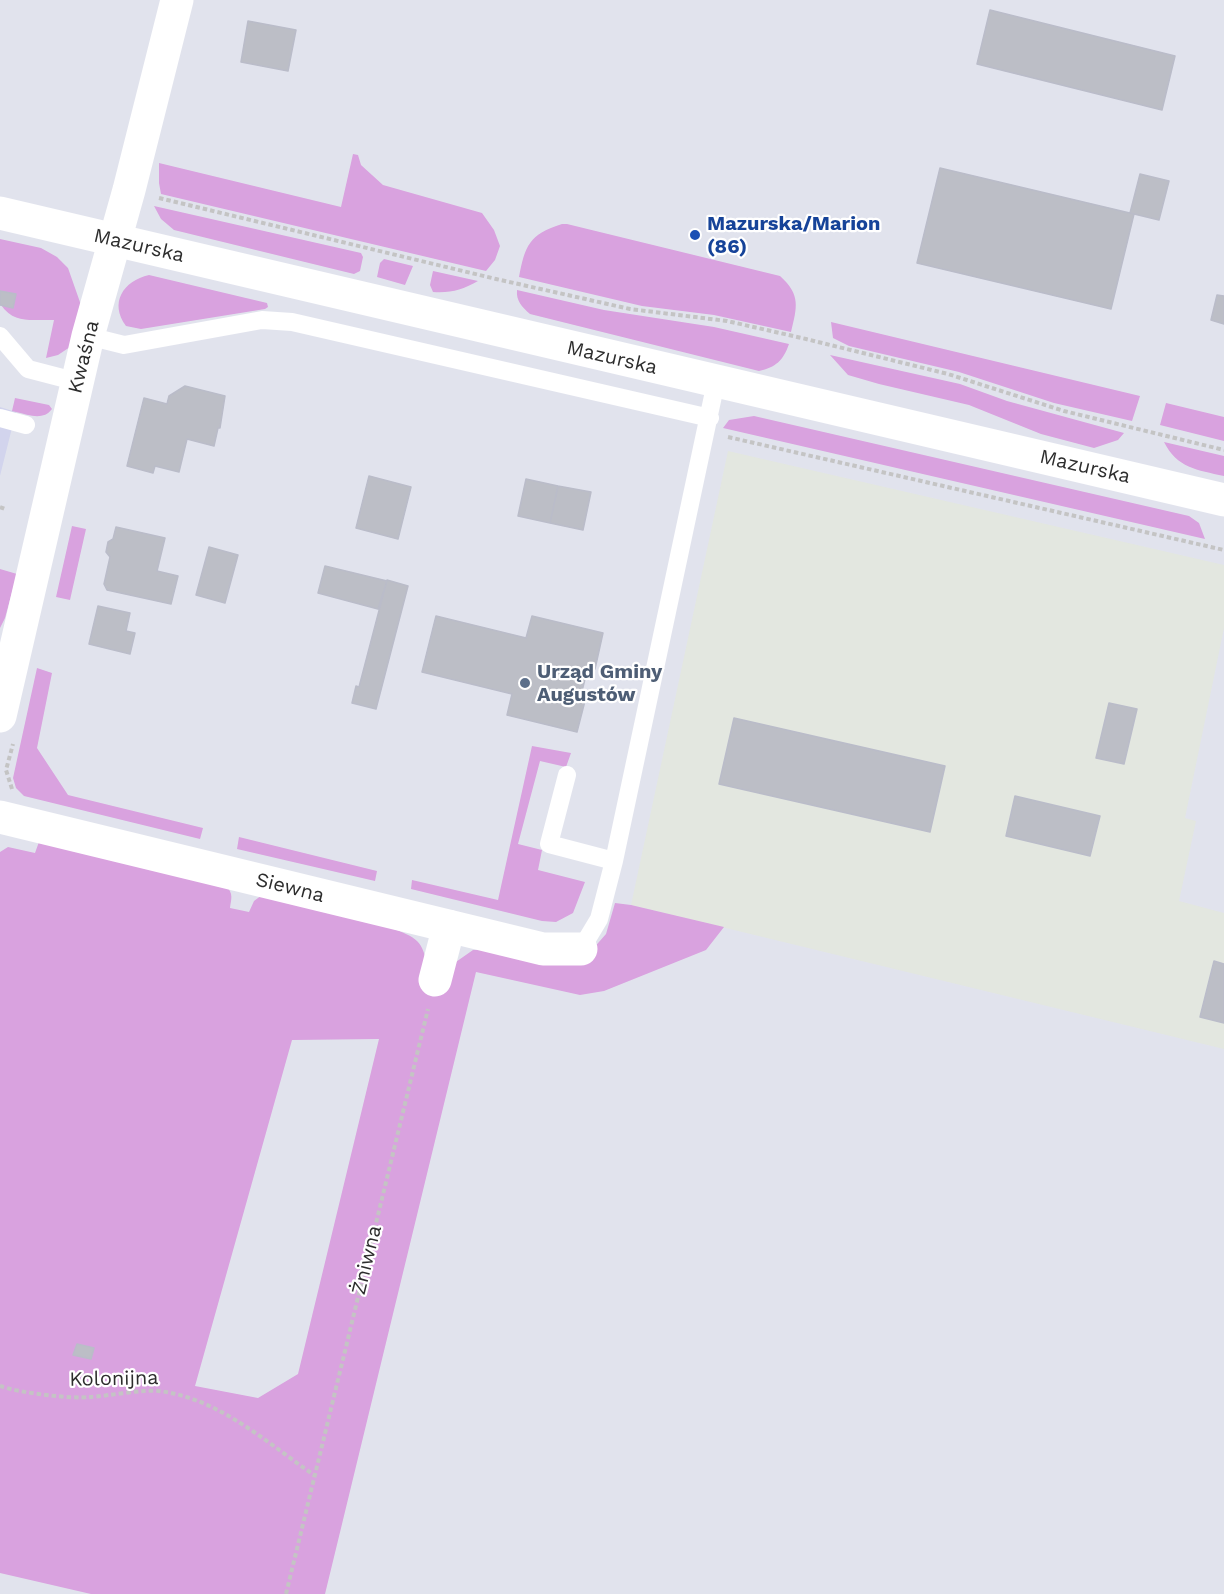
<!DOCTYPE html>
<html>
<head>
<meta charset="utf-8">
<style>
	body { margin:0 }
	canvas { display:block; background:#e1e3ed }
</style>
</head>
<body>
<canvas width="1224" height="1594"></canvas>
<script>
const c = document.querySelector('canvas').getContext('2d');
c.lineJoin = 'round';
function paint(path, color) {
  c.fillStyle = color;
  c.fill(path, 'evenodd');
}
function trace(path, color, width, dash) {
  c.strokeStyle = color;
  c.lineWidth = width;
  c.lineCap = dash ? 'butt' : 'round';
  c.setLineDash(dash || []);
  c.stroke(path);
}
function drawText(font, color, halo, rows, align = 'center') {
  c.font = font + ' "Work Sans",sans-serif';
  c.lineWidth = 4.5;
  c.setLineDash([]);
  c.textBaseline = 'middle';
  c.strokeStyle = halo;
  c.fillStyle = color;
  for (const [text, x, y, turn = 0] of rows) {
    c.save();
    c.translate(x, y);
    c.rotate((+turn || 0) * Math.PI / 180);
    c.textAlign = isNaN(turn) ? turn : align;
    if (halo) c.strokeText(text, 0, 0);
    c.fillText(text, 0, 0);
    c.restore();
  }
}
const industrial = new Path2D(`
	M 728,451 L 1224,565 L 1224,628 L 1185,818 L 1196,821 L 1179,901 L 1224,913 L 1224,1049 L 631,905 Z`);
const education = new Path2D(`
	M 0,407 L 16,412 L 0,476 Z`);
const green = new Path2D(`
	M 353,154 L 358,155 L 361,165 L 383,185 L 482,213 L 494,230 L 500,246 L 495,260 L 486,271 L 161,194 L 159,183 L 159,163 L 341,207 Z
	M 154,206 L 361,253 L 363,257 L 360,271 L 354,274 L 174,230 L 161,219 Z
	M 562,224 L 567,224 L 780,276 C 801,295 797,307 791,332 L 714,315 L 642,306 L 519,277 C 525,246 529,234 562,224 Z
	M 0,239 L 41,248 L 57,257 L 68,268 L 81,305 L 70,347 L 58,355 L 46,358 L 54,320 C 33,319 15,325 1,305 L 16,295 L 0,291 Z
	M 384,259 L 413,266 L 405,285 L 377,277 L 380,263 Z
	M 433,271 L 478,281 C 462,290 452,293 433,292 L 430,285 Z
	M 149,275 L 267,303 L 268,307 L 265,309 L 141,329 L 126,326 C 109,303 123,281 149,275 Z
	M 517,290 L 604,310 L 714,327 L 789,344 C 783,361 776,367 759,371 L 530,314 C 522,307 516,301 517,290 Z
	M 831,322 L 1140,396 L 1132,421 L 1054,403 L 959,372 L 849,346 L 833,338 Z
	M 830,355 L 960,384 L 1007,401 L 1124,433 L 1118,440 L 1094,448 L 1041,434 L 969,405 L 879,384 L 848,375 Z
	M 15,398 L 49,405 L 52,409 C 43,421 29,415 16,412 L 12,411 Z
	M 1166,403 L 1224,417 L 1224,441 L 1160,425 Z
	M 754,416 L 1189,516 L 1199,523 L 1205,539 L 723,428 L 729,420 Z
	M 1164,442 L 1224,456 L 1224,476 C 1197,470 1177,468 1164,442 Z
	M 72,526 L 86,529 L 70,600 L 56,597 Z
	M 0,569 L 17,574 L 5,618 L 0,628 Z
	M 37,668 L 52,673 L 37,748 L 68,795 L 203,828 L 200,839 L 24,796 L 16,788 L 13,778 Z
	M 532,746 L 571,753 L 566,767 L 540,761 L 518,844 L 542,850 L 538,870 L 585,882 L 573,913 L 556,922 L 542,921 L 411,889 L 412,880 L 498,900 Z
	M 239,837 L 377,871 L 375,881 L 237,849 Z
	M 40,839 L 226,886 C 234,894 231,899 230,908 L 249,912 L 254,901 L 262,895 C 292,902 400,923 417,941 C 423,947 425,955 426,962 L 453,964 L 473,950 L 489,949 L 584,959 L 606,934 L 615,903 L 631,905 L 724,927 L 706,950 L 604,991 L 580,995 L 476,972 L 325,1594 L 91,1594 L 0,1573 L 0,852 L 8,847 L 35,853 ZM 379,1039 L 298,1374 L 258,1398 L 195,1386 L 292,1040 Z`);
const building = new Path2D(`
	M 990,10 L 1175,56 L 1162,110 L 977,64 Z
	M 248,21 L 296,30 L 288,71 L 241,62 Z
	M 940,168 L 1134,214 L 1111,309 L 917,263 Z
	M 1140,174 L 1169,181 L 1159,220 L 1130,213 Z
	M 0,291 L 16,294 L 13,308 L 0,305 Z
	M 1217,295 L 1224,296 L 1224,324 L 1211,320 Z
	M 185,386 L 225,396 L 220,428 L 218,428 L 214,446 L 187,439 L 179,472 L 155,466 L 153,473 L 127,466 L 144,398 L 167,404 L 169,396 Z
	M 369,476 L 411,487 L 398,539 L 356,528 Z
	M 526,479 L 558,486 L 550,523 L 518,516 Z
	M 558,486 L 591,492 L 583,530 L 550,523 Z
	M 116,527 L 165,538 L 157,571 L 178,576 L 171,604 L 107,590 L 104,584 L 110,557 L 106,552 L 108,542 L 113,539 Z
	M 209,547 L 238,555 L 225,603 L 196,595 Z
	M 325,566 L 387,581 L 378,609 L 318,593 Z
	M 387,580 L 408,586 L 376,709 L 352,703 L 356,686 L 359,687 Z
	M 98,606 L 130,613 L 126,631 L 135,633 L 130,654 L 89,644 Z
	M 436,616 L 526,638 L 532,616 L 603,633 L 595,669 L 588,667 L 581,695 L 586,697 L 577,732 L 507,715 L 512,694 L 422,672 Z
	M 1109,703 L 1137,709 L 1124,764 L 1096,758 Z
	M 734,718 L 945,766 L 930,832 L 719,784 Z
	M 1015,796 L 1100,816 L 1090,856 L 1006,836 Z
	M 1214,961 L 1224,964 L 1224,1023 L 1200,1017 Z
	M 77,1344 L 94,1348 L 91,1359 L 73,1355 Z`);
const path = new Path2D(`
	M 159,198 L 496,279 L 630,309 L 727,321 L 806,339 L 948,374 L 1064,411 L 1224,450
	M 728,437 L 1224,550
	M 0,507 L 5,509
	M 12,789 L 6,770 L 13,744
	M 0,1386 C 20,1393 70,1399 90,1397 C 108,1396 143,1389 159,1391 C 218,1398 266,1442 314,1475
	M 286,1594 L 428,1009`);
const lane = new Path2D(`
	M 0,336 L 28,369 L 78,382
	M 88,336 L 124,345 L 262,320 L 292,322 L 710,418
	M 0,418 L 26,425
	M 567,775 L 549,844 L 614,861 L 716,382
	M 581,949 L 599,919 L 614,861`);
const street = new Path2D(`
	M 0,716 L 88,336 L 129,190 L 177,0
	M 0,817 L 543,949 L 581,949
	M 435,980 L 449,926`);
const secondary = new Path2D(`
	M 0,213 L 1224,500`);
const markers = [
	[695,235,6,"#1a4fb4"],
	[525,683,6,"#5c6f8a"]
];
const transitNames = [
	["Mazurska/Marion",707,224],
	["(86)",707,247]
];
const streetNames = [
	["Mazurska",139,246,13],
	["Kwaśna",84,357,-76],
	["Mazurska",612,358,13],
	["Mazurska",1085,467,13],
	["Siewna",290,888,14],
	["Żniwna",367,1260,-76],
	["Kolonijna",114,1379,-1]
];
const serviceNames = [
	["Urząd Gminy",537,672],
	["Augustów",537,695]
];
paint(industrial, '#e3e7e0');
paint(education, '#d2d4ed');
paint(green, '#d9a2df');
paint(building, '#bcbec6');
trace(building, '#babcc9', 1.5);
trace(path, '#c4c4c4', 4, [4.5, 3]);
trace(lane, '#fff', 18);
trace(street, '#fff', 33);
trace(secondary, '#fff', 33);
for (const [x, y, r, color] of markers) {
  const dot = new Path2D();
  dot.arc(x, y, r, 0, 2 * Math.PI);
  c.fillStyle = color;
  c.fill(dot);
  trace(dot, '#fff', 2);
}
drawText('bold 20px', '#164399', '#fff', transitNames, 'left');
drawText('20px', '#2d2d2d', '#fff', streetNames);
drawText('bold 20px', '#4e5e75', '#fff', serviceNames, 'left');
</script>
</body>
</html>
